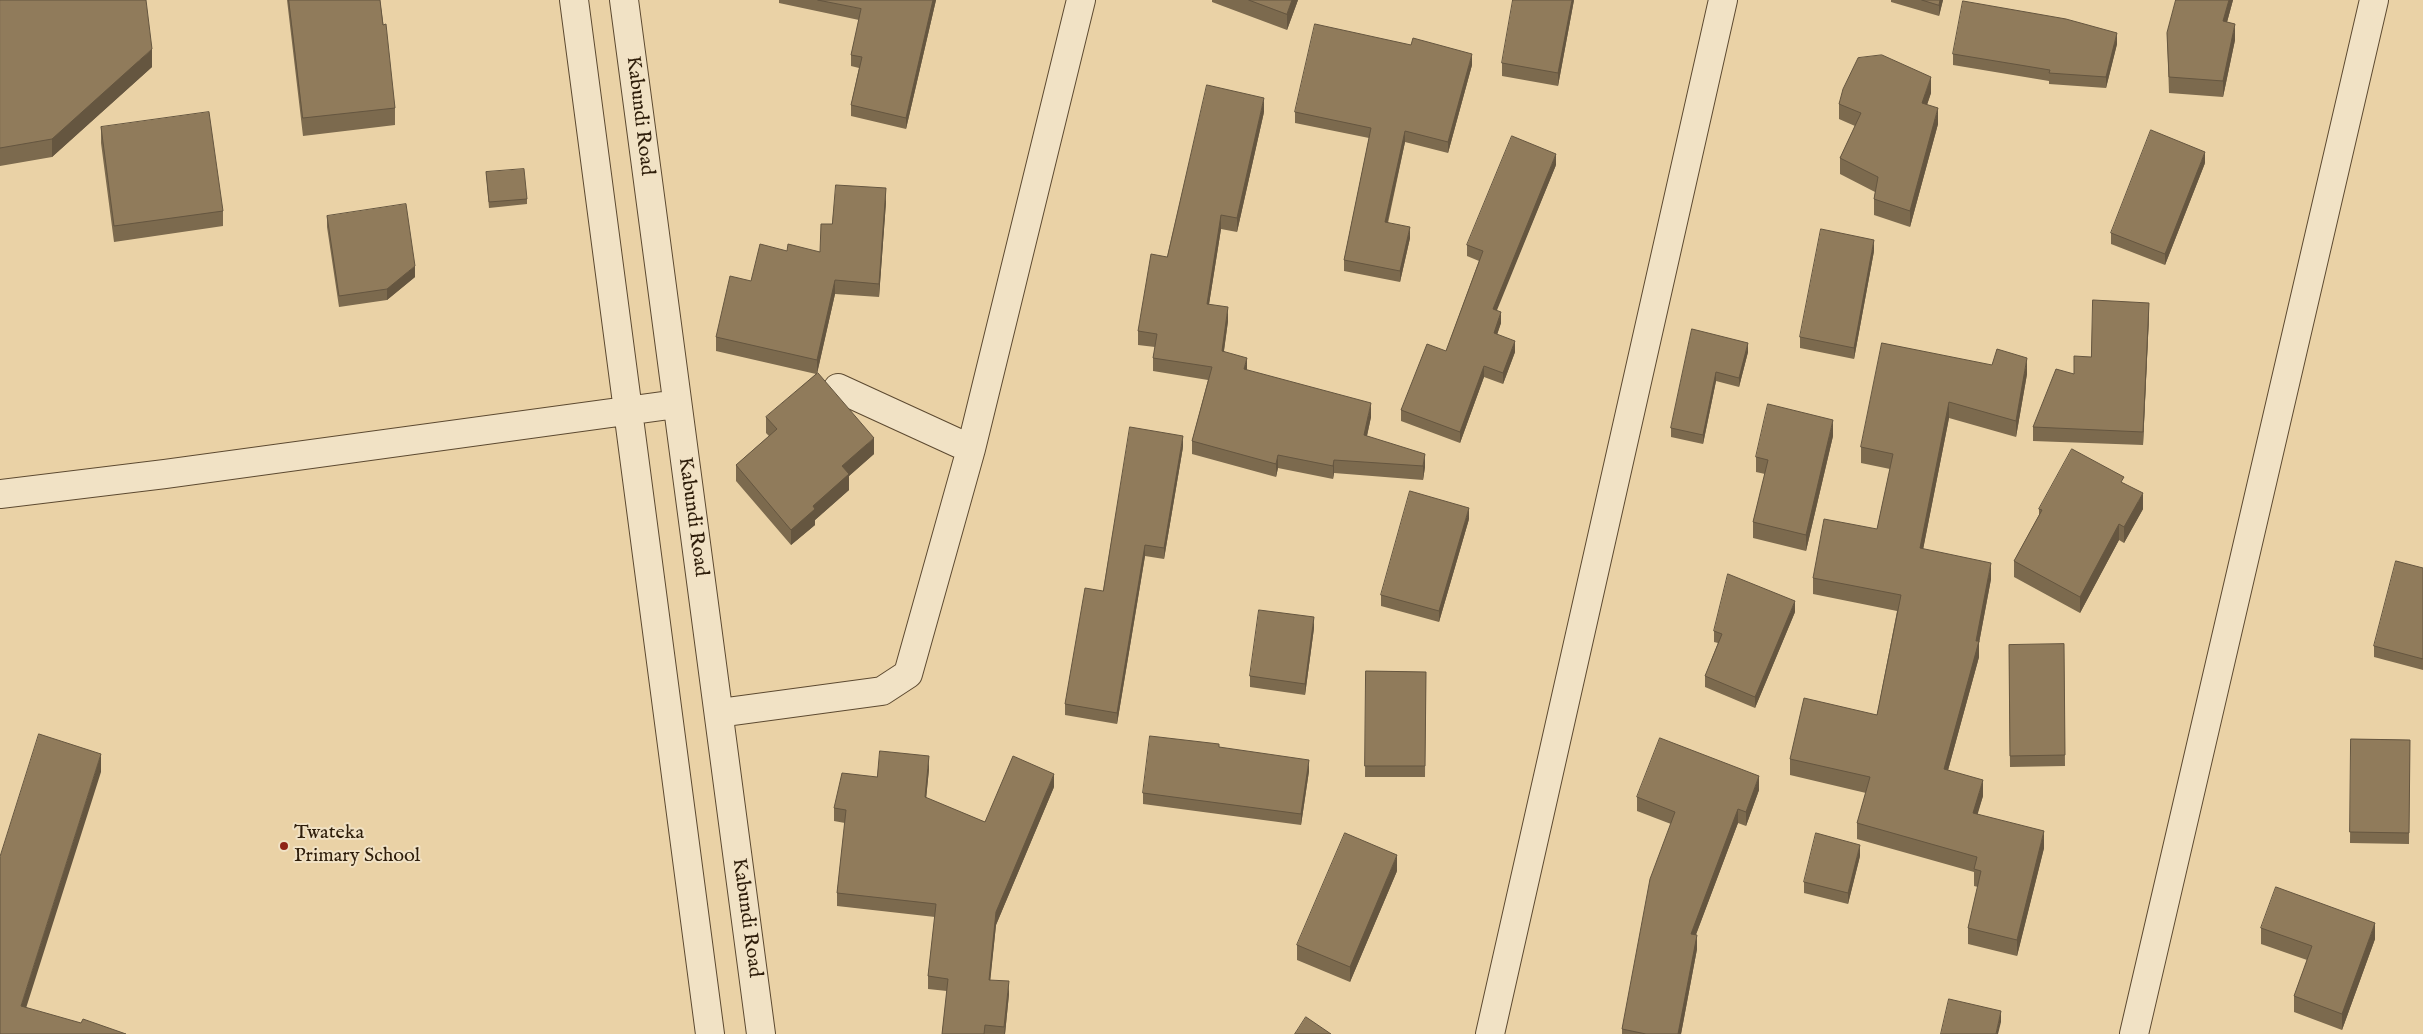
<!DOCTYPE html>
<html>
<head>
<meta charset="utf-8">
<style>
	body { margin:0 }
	canvas { display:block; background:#ead2a6 }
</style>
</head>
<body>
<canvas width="2423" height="1034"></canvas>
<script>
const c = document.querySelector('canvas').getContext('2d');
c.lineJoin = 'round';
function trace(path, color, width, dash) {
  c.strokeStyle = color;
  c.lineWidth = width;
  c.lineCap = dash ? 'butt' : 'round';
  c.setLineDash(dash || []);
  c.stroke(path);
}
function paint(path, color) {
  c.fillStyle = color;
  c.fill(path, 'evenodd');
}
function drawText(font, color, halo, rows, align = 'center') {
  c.font = font + ' "IM FELL English",serif';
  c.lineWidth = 4;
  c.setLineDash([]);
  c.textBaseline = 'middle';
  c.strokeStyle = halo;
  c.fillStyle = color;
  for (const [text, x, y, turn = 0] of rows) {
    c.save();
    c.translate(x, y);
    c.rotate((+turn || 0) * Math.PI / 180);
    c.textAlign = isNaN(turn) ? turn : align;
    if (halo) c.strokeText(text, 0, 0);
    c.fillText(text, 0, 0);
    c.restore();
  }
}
const minor = new Path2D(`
	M 574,0 L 710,1034
	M 624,0 L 761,1034
	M 838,388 L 971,449
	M 0,494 L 165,474 L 677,404
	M 719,713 L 882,691 L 908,674 L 971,449 L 1081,0
	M 1490,1034 L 1723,0
	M 2134,1034 L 2374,0`);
const wall = new Path2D(`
	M 0,0 L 152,67 L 52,157 L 0,166 Z
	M 287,0 L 380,0 L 395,108 L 395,125 L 303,136 Z
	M 779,0 L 936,0 L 906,129 L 851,116 L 851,105 L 859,68 L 851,66 L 851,55 L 859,20 L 779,3 Z
	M 1212,0 L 1298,0 L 1287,30 L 1212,2 Z
	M 1574,0 L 1558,86 L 1502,76 L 1502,63 Z
	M 1891,0 L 1943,0 L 1939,16 L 1891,2 Z
	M 2176,0 L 2233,0 L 2227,22 L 2235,40 L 2223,97 L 2169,93 L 2167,33 Z
	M 2117,44 L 2106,88 L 2049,84 L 2049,81 L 1953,65 L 1953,54 Z
	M 1472,65 L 1448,153 L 1405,142 L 1388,223 L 1410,238 L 1400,282 L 1344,271 L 1344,260 L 1369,138 L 1295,123 L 1295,112 Z
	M 1931,93 L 1927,105 L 1938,124 L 1910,227 L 1874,215 L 1874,199 L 1875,192 L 1840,174 L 1840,158 L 1855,126 L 1839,119 L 1839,104 Z
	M 1264,112 L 1237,232 L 1221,229 L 1209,304 L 1228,321 L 1224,351 L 1247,370 L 1371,417 L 1367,436 L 1425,467 L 1423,480 L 1334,473 L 1333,479 L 1278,468 L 1276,477 L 1192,454 L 1192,441 L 1208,380 L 1153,371 L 1153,358 L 1155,347 L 1138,345 L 1138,331 L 1167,257 Z
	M 101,127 L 223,211 L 223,226 L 114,242 L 101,143 Z
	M 2205,163 L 2165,265 L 2111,244 L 2111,233 Z
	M 1556,165 L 1496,310 L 1501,323 L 1497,334 L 1515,352 L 1503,384 L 1484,377 L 1460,443 L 1401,421 L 1401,410 L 1446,351 L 1479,261 L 1467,256 L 1467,245 Z
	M 486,172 L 527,199 L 527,204 L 489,208 Z
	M 886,202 L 879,297 L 835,294 L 817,373 L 874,454 L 849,476 L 849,490 L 815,520 L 815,525 L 791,545 L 736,481 L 736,465 L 769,436 L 766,433 L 766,417 L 816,374 L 716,351 L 716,337 L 751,281 L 787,251 L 820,252 L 832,224 Z
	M 327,216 L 415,277 L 387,300 L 339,307 L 327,227 Z
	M 1874,251 L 1854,359 L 1800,348 L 1800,337 Z
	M 2149,316 L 2143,445 L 2033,441 L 2033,427 L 2074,374 Z
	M 1692,329 L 1748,352 L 1739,387 L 1716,381 L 1703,444 L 1671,437 L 1671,428 Z
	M 1882,343 L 2027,374 L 2016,437 L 1949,418 L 1923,549 L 1991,579 L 1979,643 L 1979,657 L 1948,770 L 1983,796 L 1977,814 L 2044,848 L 2017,956 L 1968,944 L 1968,928 L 1978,887 L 1974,886 L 1974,872 L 1857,839 L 1857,823 L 1866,793 L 1790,775 L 1790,759 L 1877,715 L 1897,611 L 1813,594 L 1813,578 L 1877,529 L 1890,469 L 1861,463 L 1861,447 Z
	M 1833,436 L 1806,551 L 1753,538 L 1753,522 L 1765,474 L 1756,472 L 1756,457 Z
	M 1183,447 L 1164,559 L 1145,556 L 1117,724 L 1065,715 L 1065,704 L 1103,591 Z
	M 2124,483 L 2143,509 L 2124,543 L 2119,540 L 2080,613 L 2014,577 L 2014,561 L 2039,515 L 2039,509 Z
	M 1469,519 L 1439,622 L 1381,606 L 1381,595 Z
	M 2423,568 L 2423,670 L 2374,657 L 2374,646 Z
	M 1795,612 L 1755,708 L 1705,687 L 1705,676 L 1718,643 L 1714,642 L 1714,631 Z
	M 1314,628 L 1305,695 L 1250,687 L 1250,676 Z
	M 2064,644 L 2065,766 L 2010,767 L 2009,645 Z
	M 1366,671 L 1426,672 L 1425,777 L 1365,777 Z
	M 2351,739 L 2410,740 L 2409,844 L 2350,843 Z
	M 1219,747 L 1309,771 L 1301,825 L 1143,804 L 1143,793 Z
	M 929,769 L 926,798 L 985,822 L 1054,787 L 996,925 L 990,980 L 1009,994 L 1005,1034 L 942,1034 L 947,991 L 928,989 L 928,976 L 935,917 L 837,906 L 837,893 L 845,823 L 834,821 L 834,808 L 877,777 Z
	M 1759,790 L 1746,826 L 1738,823 L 1696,934 L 1697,949 L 1681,1034 L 1622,1034 L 1622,1029 L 1671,824 L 1637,811 L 1637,797 Z
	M 1860,856 L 1848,904 L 1804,893 L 1804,882 Z
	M 1397,871 L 1350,982 L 1297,960 L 1297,945 Z
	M 2261,928 L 2375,939 L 2342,1030 L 2294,1012 L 2294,996 L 2307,960 L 2261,944 Z`);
const shadedWall = new Path2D(`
	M 933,0 L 936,0 L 906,129 L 906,118 Z
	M 1292,0 L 1298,0 L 1287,30 L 1287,14 Z
	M 1572,0 L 1574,0 L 1558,86 L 1558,73 Z
	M 1940,0 L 1943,0 L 1939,16 L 1939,5 Z
	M 2229,0 L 2233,0 L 2223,37 L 2223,21 Z
	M 2235,24 L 2235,40 L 2223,97 L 2223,81 Z
	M 2117,33 L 2117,44 L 2106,88 L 2106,77 Z
	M 152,49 L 152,67 L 52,157 L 52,139 Z
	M 1472,54 L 1472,65 L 1448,153 L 1448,142 Z
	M 1931,77 L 1931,93 L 1922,119 L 1922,103 Z
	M 1264,98 L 1264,112 L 1237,232 L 1237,218 Z
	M 1938,108 L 1938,124 L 1910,227 L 1910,211 Z
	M 1405,131 L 1405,142 L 1385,233 L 1385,222 Z
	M 2205,152 L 2205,163 L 2165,265 L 2165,254 Z
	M 1556,154 L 1556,165 L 1493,320 L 1493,309 Z
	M 886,188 L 886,202 L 879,297 L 879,284 Z
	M 1221,215 L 1221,229 L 1207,317 L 1207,304 Z
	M 1410,227 L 1410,238 L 1400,282 L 1400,271 Z
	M 1874,240 L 1874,251 L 1854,359 L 1854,348 Z
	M 415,266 L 415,277 L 387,300 L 387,289 Z
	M 835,280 L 835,294 L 817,374 L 817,360 Z
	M 2149,303 L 2149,316 L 2143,445 L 2143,432 Z
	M 1228,307 L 1228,321 L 1222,364 L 1222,351 Z
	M 1501,312 L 1501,323 L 1494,344 L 1494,333 Z
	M 1515,341 L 1515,352 L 1503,384 L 1503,373 Z
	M 1748,343 L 1748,352 L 1739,387 L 1739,378 Z
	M 1247,358 L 1247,371 L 1244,369 Z
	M 2027,358 L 2027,374 L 2016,437 L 2016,421 Z
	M 1484,366 L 1484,377 L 1460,443 L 1460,432 Z
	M 1716,372 L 1716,381 L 1703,444 L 1703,435 Z
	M 1949,402 L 1949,418 L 1920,565 L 1920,548 Z
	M 1371,403 L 1371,417 L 1364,449 L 1364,435 Z
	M 1833,420 L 1833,436 L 1806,551 L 1806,535 Z
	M 1183,436 L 1183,447 L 1164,559 L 1164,548 Z
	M 874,438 L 874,454 L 849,476 L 849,490 L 815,520 L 815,525 L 791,545 L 791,530 L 842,466 Z
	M 1425,454 L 1425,467 L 1423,480 L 1423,466 Z
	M 1278,455 L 1278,468 L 1276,477 L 1276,464 Z
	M 1334,460 L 1334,473 L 1333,479 L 1333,466 Z
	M 2143,493 L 2143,509 L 2124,543 L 2124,527 Z
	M 1469,508 L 1469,519 L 1439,622 L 1439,611 Z
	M 2119,524 L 2119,540 L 2080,613 L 2080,597 Z
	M 1145,545 L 1145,556 L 1117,724 L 1117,713 Z
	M 1991,563 L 1991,579 L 1979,643 L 1979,657 L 1944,785 L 1944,769 L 1976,641 Z
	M 1795,601 L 1795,612 L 1755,708 L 1755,697 Z
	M 1314,617 L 1314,628 L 1305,695 L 1305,684 Z
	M 101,754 L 101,772 L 21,1024 L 21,1006 Z
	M 929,756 L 929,769 L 925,810 L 925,797 Z
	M 1309,760 L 1309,771 L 1301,825 L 1301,814 Z
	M 1054,774 L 1054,787 L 996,925 L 989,993 L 989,980 L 996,912 Z
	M 1759,776 L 1759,790 L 1746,826 L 1746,812 Z
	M 1983,780 L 1983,796 L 1973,830 L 1973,813 Z
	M 1738,809 L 1738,823 L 1691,948 L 1691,934 Z
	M 2044,831 L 2044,848 L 2017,956 L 2017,940 Z
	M 1860,845 L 1860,856 L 1848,904 L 1848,893 Z
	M 1397,855 L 1397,871 L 1350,982 L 1350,967 Z
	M 2375,923 L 2375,939 L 2342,1030 L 2342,1014 Z
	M 1697,935 L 1697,949 L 1681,1034 L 1678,1034 Z
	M 1009,981 L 1009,994 L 1005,1034 L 1004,1034 Z
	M 2001,1011 L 2001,1022 L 1998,1034 L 1996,1034 Z`);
const building = new Path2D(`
	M 0,0 L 146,0 L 152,49 L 52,139 L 0,148 Z
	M 289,0 L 380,0 L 383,25 L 386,24 L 395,108 L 303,118 Z
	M 818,0 L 933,0 L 906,118 L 851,105 L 862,57 L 851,55 L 861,9 Z
	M 1249,0 L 1292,0 L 1287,14 Z
	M 1513,0 L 1572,0 L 1558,73 L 1502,63 Z
	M 1922,0 L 1940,0 L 1939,5 Z
	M 2176,0 L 2229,0 L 2223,21 L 2235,24 L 2223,81 L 2169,77 L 2167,33 Z
	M 1963,1 L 2066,19 L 2117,33 L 2106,77 L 2049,73 L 2050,70 L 1953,54 Z
	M 1315,24 L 1411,45 L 1413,38 L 1472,54 L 1448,142 L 1405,131 L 1385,222 L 1410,227 L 1400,271 L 1344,260 L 1371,128 L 1295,112 Z
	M 1882,55 L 1931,77 L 1922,103 L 1938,108 L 1910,211 L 1874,199 L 1878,177 L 1840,158 L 1861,113 L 1839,104 L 1843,89 L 1858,58 Z
	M 1207,85 L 1264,98 L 1237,218 L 1221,215 L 1207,304 L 1228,307 L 1222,351 L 1247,358 L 1244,369 L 1371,403 L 1364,435 L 1425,454 L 1423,466 L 1334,460 L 1333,466 L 1278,455 L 1276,464 L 1192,441 L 1212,367 L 1153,358 L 1157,334 L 1138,331 L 1151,254 L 1167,257 Z
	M 209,112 L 223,211 L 114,226 L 101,127 Z
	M 2151,130 L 2205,152 L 2165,254 L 2111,233 Z
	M 1512,136 L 1556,154 L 1493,309 L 1501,312 L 1494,333 L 1515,341 L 1503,373 L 1484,366 L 1460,432 L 1401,410 L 1427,344 L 1446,351 L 1483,251 L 1467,245 Z
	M 524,169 L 527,199 L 489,202 L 486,172 Z
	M 836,185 L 886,188 L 879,284 L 835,280 L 817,360 L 716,337 L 730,276 L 751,281 L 760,244 L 787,251 L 788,244 L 820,252 L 821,224 L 832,224 Z
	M 406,204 L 415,266 L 387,289 L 339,296 L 327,216 Z
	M 1821,229 L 1874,240 L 1854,348 L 1800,337 Z
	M 2093,300 L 2149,303 L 2143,432 L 2033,427 L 2056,369 L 2074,374 L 2074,356 L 2091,357 Z
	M 1692,329 L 1748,343 L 1739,378 L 1716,372 L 1703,435 L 1671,428 Z
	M 1882,343 L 1992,365 L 1997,349 L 2027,358 L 2016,421 L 1949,402 L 1920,548 L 1991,563 L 1976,641 L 1979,641 L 1944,769 L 1983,780 L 1973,813 L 2044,831 L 2017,940 L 1968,928 L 1981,871 L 1974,869 L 1977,857 L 1857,823 L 1870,777 L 1790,759 L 1804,698 L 1877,715 L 1901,595 L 1813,578 L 1824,519 L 1877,529 L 1893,454 L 1861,447 Z
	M 818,373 L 874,438 L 842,466 L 849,474 L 813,506 L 815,509 L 791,530 L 736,465 L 777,429 L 766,417 Z
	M 1768,404 L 1833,420 L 1806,535 L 1753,522 L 1768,460 L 1756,457 Z
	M 1130,427 L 1183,436 L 1164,548 L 1145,545 L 1117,713 L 1065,704 L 1085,588 L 1103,591 Z
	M 2072,449 L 2124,477 L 2121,482 L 2143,493 L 2124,527 L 2119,524 L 2080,597 L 2014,561 L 2042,510 L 2039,509 Z
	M 1410,491 L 1469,508 L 1439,611 L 1381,595 Z
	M 2396,561 L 2423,568 L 2423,659 L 2374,646 Z
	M 1728,574 L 1795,601 L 1755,697 L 1705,676 L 1722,634 L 1714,631 Z
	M 1259,610 L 1314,617 L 1305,684 L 1250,676 Z
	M 2064,644 L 2065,755 L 2010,756 L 2009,645 Z
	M 1366,671 L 1426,672 L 1425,766 L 1365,766 Z
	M 39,734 L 101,754 L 21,1006 L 81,1023 L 83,1019 L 126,1034 L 0,1034 L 0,857 Z
	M 1150,736 L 1219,744 L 1219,747 L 1309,760 L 1301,814 L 1143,793 Z
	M 1660,738 L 1759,776 L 1746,812 L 1738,809 L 1691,934 L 1697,935 L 1678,1034 L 1646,1034 L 1622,1029 L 1650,879 L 1675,812 L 1637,797 Z
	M 2351,739 L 2410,740 L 2409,833 L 2350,832 Z
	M 880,751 L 929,756 L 925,797 L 985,822 L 1013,756 L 1054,774 L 996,912 L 989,980 L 1009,981 L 1004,1027 L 985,1025 L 984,1034 L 942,1034 L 948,979 L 928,976 L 936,904 L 837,893 L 846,810 L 834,808 L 842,773 L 877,777 Z
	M 1345,833 L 1397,855 L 1350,967 L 1297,945 Z
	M 1816,833 L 1860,845 L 1848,893 L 1804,882 Z
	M 2276,887 L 2375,923 L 2342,1014 L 2294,996 L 2312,946 L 2261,928 Z
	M 1949,999 L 2001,1011 L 1996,1034 L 1941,1034 Z
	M 1306,1017 L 1331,1034 L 1295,1034 Z`);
const markers = [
	[284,846,5,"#8f2418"]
];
const streetNames = [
	["Kabundi Road",639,116,83],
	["Kabundi Road",692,517,82],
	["Kabundi Road",746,918,82]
];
const poiNames = [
	["Twateka",294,834],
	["Primary School",294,857]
];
trace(minor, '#5d4a31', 30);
trace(minor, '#f1e2c5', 28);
paint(wall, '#7c6a4e');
paint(shadedWall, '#655640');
paint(building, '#907b5b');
trace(building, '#655640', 1);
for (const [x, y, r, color] of markers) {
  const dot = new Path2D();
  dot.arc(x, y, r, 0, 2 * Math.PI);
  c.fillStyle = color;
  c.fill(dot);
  trace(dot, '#f1e2c5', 2);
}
drawText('20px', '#2e1d0a', '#f1e2c5', streetNames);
drawText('20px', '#2e1d0a', '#f1e2c5', poiNames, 'left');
</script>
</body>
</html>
